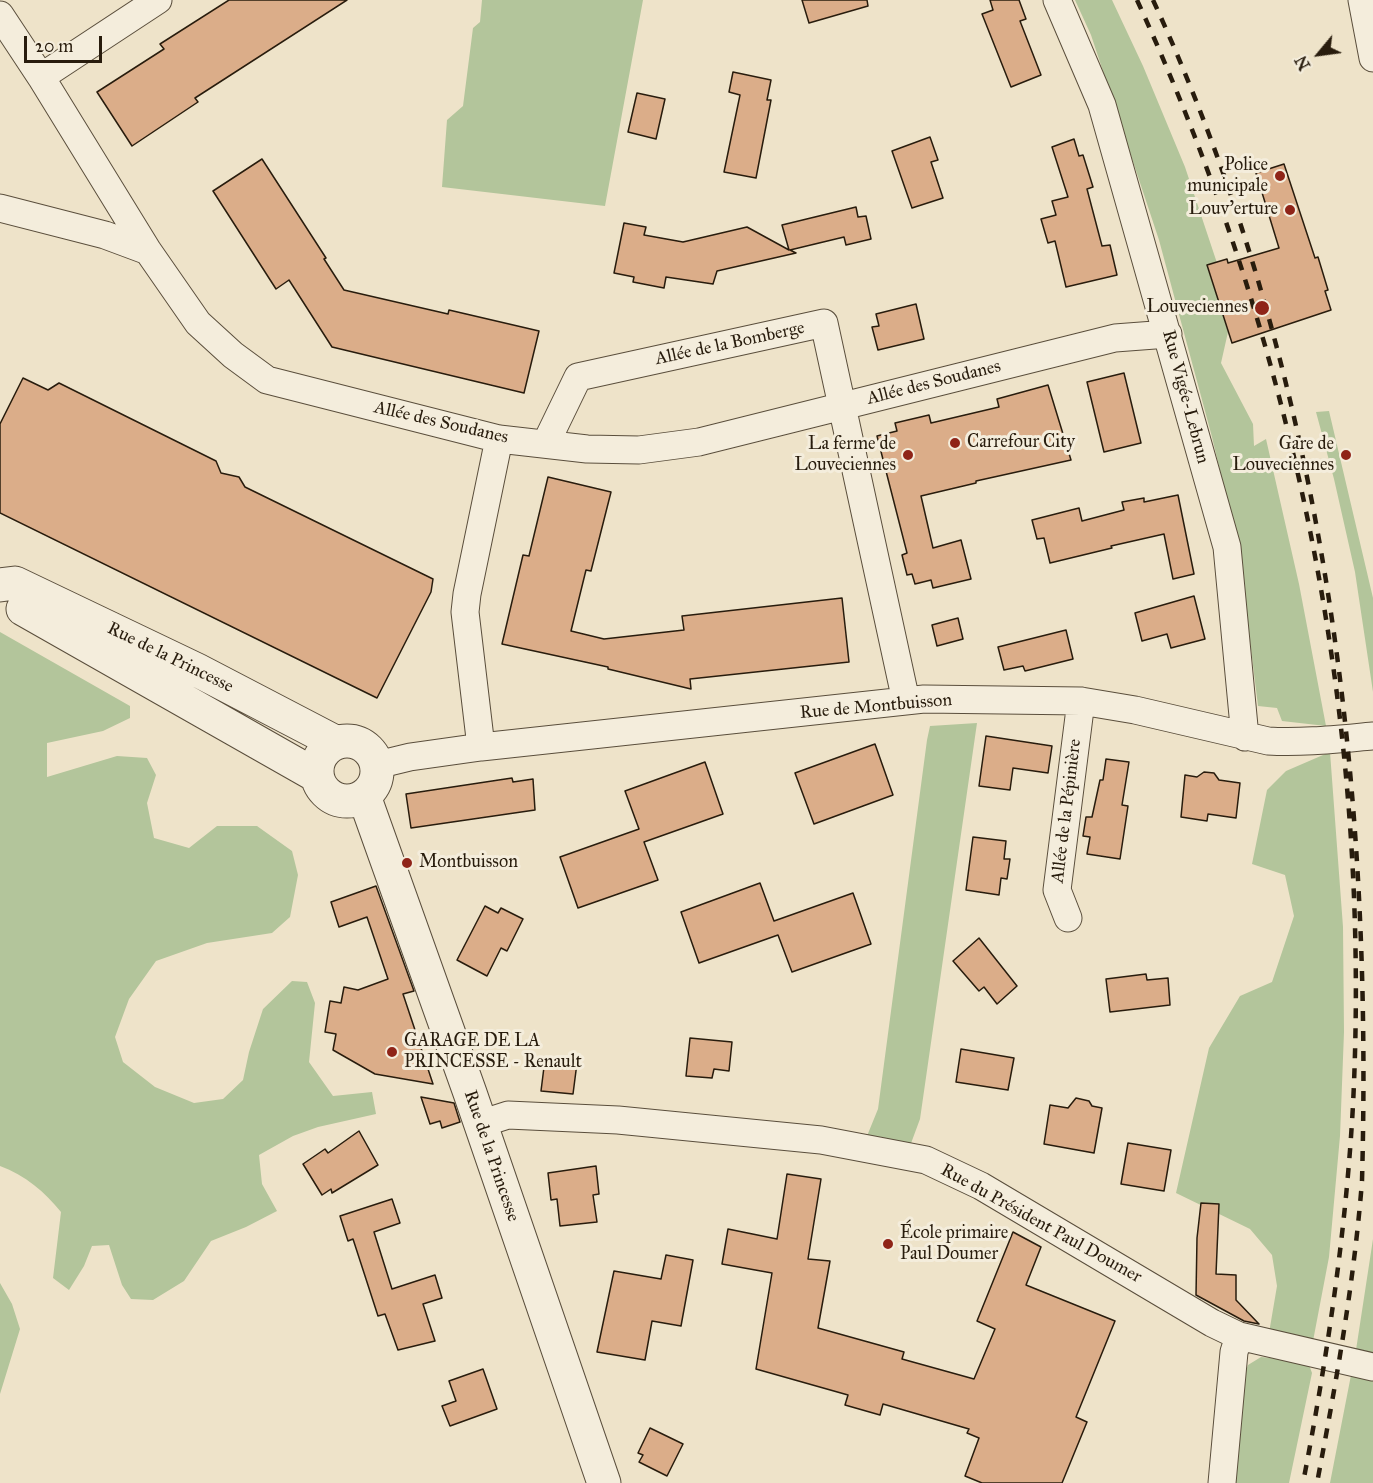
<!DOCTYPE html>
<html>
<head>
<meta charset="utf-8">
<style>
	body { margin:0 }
	#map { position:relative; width:1373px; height:1483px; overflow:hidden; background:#eee3c9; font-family:"IM FELL Great Primer",serif }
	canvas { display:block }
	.north { position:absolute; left:1289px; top:24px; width:60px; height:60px; -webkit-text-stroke:4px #f4eddc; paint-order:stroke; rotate:241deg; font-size:16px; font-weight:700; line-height:24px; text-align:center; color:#281c0d }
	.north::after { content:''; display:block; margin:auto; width:21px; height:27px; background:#281c0d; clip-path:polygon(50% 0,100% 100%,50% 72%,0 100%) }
	.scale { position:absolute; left:24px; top:36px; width:78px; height:27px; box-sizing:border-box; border:3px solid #281c0d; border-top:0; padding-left:8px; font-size:18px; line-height:21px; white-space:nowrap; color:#281c0d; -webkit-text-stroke:4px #f4eddc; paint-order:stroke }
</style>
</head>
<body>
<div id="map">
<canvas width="1373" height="1483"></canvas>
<div class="north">N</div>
<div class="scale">20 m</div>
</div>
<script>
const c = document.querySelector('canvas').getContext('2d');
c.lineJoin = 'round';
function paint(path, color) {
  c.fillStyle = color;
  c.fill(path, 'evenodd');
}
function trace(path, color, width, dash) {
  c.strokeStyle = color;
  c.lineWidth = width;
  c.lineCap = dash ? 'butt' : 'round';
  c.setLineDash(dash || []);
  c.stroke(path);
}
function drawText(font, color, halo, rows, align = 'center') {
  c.font = font + ' "IM FELL Great Primer",serif';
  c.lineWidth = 6;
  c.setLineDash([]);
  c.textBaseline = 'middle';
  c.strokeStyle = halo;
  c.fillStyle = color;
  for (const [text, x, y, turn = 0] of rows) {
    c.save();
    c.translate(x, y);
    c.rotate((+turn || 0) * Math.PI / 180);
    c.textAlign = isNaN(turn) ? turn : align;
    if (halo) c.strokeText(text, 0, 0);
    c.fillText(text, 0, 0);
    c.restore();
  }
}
const green = new Path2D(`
	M 482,0 L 643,0 L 605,206 L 442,187 L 447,120 L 463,106 L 473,28 L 480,22 Z
	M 1075,0 L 1112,0 L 1143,66 L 1185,167 L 1217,263 L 1207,266 L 1228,332 L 1221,363 L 1253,424 L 1254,446 L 1266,439 L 1299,584 L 1326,726 L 1282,721 L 1277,708 L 1258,706 L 1239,552 L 1212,437 L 1159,240 L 1091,35 Z
	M 1329,411 L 1373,598 L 1373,692 L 1355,572 L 1334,479 L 1316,412 Z
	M 0,632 L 130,706 L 130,718 L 103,731 L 47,743 L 47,777 L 117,756 L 147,758 L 156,775 L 147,803 L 154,838 L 189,848 L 217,826 L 257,826 L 292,851 L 298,875 L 290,917 L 272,933 L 207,943 L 156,961 L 129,999 L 115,1037 L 123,1062 L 155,1087 L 194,1103 L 223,1099 L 243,1080 L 249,1052 L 263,1009 L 292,981 L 307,982 L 315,1003 L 309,1062 L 333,1096 L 372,1092 L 376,1114 L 318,1127 L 293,1136 L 259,1155 L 262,1184 L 277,1211 L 246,1227 L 211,1241 L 184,1281 L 153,1300 L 131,1299 L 122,1285 L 109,1245 L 92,1246 L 84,1266 L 69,1290 L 53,1278 L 61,1212 C 45,1192 25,1175 0,1166 Z
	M 977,723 L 920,1119 L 910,1146 L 867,1136 L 878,1109 L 927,740 L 930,726 Z
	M 1330,752 L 1343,927 L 1344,1032 L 1340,1136 L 1329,1257 L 1313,1341 L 1269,1333 L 1277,1286 L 1272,1255 L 1250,1229 L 1176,1193 L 1209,1048 L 1240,996 L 1272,982 L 1294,916 L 1285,875 L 1252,864 L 1267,790 L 1286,771 Z
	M 1373,1239 L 1373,1353 L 1356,1350 Z
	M 0,1283 L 12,1304 L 20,1329 L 0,1394 Z
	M 1261,1357 L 1308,1362 L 1312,1373 L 1289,1483 L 1229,1483 L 1239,1389 L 1248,1365 Z
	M 1352,1370 L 1373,1375 L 1373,1483 L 1330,1483 Z`);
const building = new Path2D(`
	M 229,0 L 347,0 L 195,98 L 198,102 L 132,146 L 97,92 L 164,49 L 160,44 Z
	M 802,0 L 867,0 L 868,6 L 809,23 Z
	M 990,0 L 1019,0 L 1026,19 L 1020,21 L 1041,75 L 1011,87 L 982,14 L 993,10 Z
	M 733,72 L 771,80 L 767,100 L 771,100 L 756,178 L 724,172 L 740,95 L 729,92 Z
	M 637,93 L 665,99 L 656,139 L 628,132 Z
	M 930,137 L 938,160 L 931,162 L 943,198 L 912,208 L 892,151 Z
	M 1074,139 L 1079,156 L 1083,155 L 1093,187 L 1087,189 L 1102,246 L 1110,245 L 1117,275 L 1066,287 L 1055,241 L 1048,243 L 1041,219 L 1056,215 L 1052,201 L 1068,197 L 1052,147 Z
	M 262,159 L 326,258 L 324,259 L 344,290 L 448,314 L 449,310 L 539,331 L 524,393 L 332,347 L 289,280 L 276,289 L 213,191 Z
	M 1284,164 L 1315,258 L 1318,257 L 1328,290 L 1325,291 L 1331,310 L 1232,343 L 1207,265 L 1227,259 L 1228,263 L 1279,248 L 1256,173 Z
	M 856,207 L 858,217 L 866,216 L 871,239 L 846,245 L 844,237 L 790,250 L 796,253 L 717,271 L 713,284 L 666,277 L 664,288 L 633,282 L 634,277 L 614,273 L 624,223 L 646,227 L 644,235 L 683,242 L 747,227 L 789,250 L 782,225 Z
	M 916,304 L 924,339 L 878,350 L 872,327 L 879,326 L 876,314 Z
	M 1124,373 L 1141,443 L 1104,452 L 1087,382 Z
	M 23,378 L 48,390 L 59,383 L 216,461 L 221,473 L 239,477 L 245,487 L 433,579 L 431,592 L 377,698 L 0,513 L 0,424 Z
	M 1048,385 L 1071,460 L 976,481 L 976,483 L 921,496 L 933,548 L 961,540 L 971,579 L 933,588 L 931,580 L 915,584 L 912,574 L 907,575 L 902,555 L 907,553 L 877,436 L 897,431 L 895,423 L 929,415 L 931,423 L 999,407 L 997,399 Z
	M 548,477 L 611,492 L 591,571 L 586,570 L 571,631 L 604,639 L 684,630 L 682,616 L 842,598 L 849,662 L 690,679 L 691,689 L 608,669 L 608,667 L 502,644 L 523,555 L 529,556 Z
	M 1178,495 L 1194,574 L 1173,579 L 1164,534 L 1111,546 L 1112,548 L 1050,563 L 1044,538 L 1037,539 L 1032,520 L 1079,508 L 1082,521 L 1124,510 L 1122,502 L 1144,498 L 1144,502 Z
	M 1194,596 L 1205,639 L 1171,648 L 1167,634 L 1142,641 L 1135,613 Z
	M 958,618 L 963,639 L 937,646 L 932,625 Z
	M 1066,630 L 1073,659 L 1025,671 L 1023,666 L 1004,670 L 998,647 Z
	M 986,736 L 1052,746 L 1048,773 L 1013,768 L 1010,790 L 979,786 Z
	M 875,744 L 893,795 L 814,824 L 795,773 Z
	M 1106,759 L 1129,762 L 1122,805 L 1128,806 L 1120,859 L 1087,854 L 1090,837 L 1083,836 L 1086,817 L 1092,817 L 1100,780 L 1103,780 Z
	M 705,762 L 723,814 L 644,842 L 658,880 L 578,908 L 560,857 L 639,829 L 625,791 Z
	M 1204,772 L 1214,773 L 1219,780 L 1240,783 L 1236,818 L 1208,814 L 1207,821 L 1181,817 L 1185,775 L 1197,777 Z
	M 512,778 L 513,782 L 533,779 L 535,810 L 411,828 L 406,794 Z
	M 973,837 L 1006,841 L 1004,859 L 1010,859 L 1007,879 L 1001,878 L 999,895 L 966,890 Z
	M 760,883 L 774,921 L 853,893 L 871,944 L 792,972 L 778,935 L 699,963 L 681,912 Z
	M 376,886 L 414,991 L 403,994 L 433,1084 L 375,1074 L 333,1050 L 336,1034 L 325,1032 L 330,1001 L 341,1003 L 344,987 L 358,990 L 388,979 L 367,917 L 339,927 L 331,902 Z
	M 485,906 L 498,913 L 501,908 L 523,919 L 507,951 L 501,948 L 487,976 L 457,960 Z
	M 979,938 L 1017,986 L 997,1004 L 984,987 L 979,991 L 953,961 Z
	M 1146,974 L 1147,980 L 1168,978 L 1170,1005 L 1110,1012 L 1106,979 Z
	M 690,1038 L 732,1042 L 729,1071 L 714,1069 L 712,1078 L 686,1076 Z
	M 961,1049 L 1014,1058 L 1008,1090 L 956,1082 Z
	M 545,1059 L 577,1063 L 573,1094 L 541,1091 Z
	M 421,1097 L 454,1103 L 460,1122 L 442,1128 L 440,1121 L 430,1124 Z
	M 1076,1098 L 1089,1101 L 1092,1106 L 1102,1108 L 1094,1153 L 1044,1144 L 1050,1105 L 1068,1108 Z
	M 359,1131 L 378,1165 L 332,1193 L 331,1189 L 322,1195 L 303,1164 L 325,1149 L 328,1153 Z
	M 1128,1143 L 1171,1150 L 1164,1191 L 1121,1184 Z
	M 596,1166 L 599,1194 L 593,1195 L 597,1222 L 560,1226 L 557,1199 L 551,1200 L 548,1173 Z
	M 787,1174 L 821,1179 L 808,1259 L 830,1261 L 818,1328 L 904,1352 L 902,1359 L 974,1379 L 995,1329 L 977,1321 L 1013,1232 L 1041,1247 L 1026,1285 L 1115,1321 L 1076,1417 L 1087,1422 L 1062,1483 L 982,1483 L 965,1476 L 979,1438 L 967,1433 L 969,1429 L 883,1404 L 880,1415 L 845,1405 L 848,1395 L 756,1369 L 772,1273 L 722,1264 L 728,1229 L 777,1239 Z
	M 392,1199 L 400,1223 L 374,1232 L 392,1289 L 435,1275 L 442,1298 L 423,1304 L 435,1341 L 398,1350 L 385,1314 L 378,1316 L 353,1239 L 348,1241 L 340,1216 Z
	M 1201,1203 L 1219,1204 L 1216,1274 L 1236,1275 L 1236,1300 L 1259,1324 L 1244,1321 L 1196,1295 L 1197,1238 Z
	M 666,1255 L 693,1260 L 681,1326 L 652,1321 L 645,1360 L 597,1352 L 614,1271 L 661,1279 Z
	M 483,1369 L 497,1409 L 450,1426 L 442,1406 L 456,1401 L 449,1381 Z
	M 650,1428 L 683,1444 L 667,1476 L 639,1462 L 643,1455 L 638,1453 Z`);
const minor = new Path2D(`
	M 1057,0 L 1102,105 L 1227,547 L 1245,737
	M 1362,0 L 1373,58
	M 0,15 L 41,77 L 148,251 L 198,323 L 233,355 L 267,380 L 499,439 L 587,449 L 639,450 L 699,442 L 1115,338 L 1168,334
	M 41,77 L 158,0
	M 0,208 L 105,235 L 148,251
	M 546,443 L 578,377 L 824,323 L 906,701
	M 481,747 L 465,612 L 467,594 L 499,439
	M 377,765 L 410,757 L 481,747 L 924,699 L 1081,701 L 1135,710 L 1268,741 C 1303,743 1338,739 1373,736
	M 1068,918 L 1057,890 L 1081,701
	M 480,1124 L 508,1115 L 618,1120 L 821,1140 L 926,1160 L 981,1186 L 1212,1323 L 1239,1336 L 1373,1367
	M 1222,1483 L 1234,1352 L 1239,1336`);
const tertiary = new Path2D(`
	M 0,585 L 15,583 L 197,670 L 335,742
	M 23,609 L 317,776
	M317 771a30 30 0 1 1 60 0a30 30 0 1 1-60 0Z
	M 364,796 L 470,1093 L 604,1483`);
const rail = new Path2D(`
	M 1137,0 C 1296,347 1372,723 1353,1105 C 1346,1232 1327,1358 1303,1483
	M 1153,0 C 1323,370 1373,775 1362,1181 C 1354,1283 1336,1383 1317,1483`);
const markers = [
	[1280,176,6,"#8f2418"],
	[1290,210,6,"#8f2418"],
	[1262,308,8,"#8f2418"],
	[955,443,6,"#8f2418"],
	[908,455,6,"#8f2418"],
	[1346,455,6,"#8f2418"],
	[407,863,6,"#8f2418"],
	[392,1052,6,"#8f2418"],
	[888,1244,6,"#8f2418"]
];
const poiNames = [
	["Police",1268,166],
	["municipale",1268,187],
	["Louv'erture",1278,210],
	["Louveciennes",1248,308],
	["Carrefour City",967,443,"left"],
	["La ferme de",896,445],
	["Louveciennes",896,466],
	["Gare de",1334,445],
	["Louveciennes",1334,466],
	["Montbuisson",419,863,"left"],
	["GARAGE DE LA",404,1042,"left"],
	["PRINCESSE - Renault",404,1063,"left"],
	["École primaire",900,1234,"left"],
	["Paul Doumer",900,1255,"left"]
];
const streetNames = [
	["Allée de la Bomberge",730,344,-12],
	["Allée des Soudanes",934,383,-14],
	["Rue Vigée-Lebrun",1185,397,75],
	["Allée des Soudanes",441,423,13],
	["Rue de la Princesse",170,658,26],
	["Rue de Montbuisson",876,707,-5],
	["Allée de la Pépinière",1067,811,-83],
	["Rue de la Princesse",491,1156,71],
	["Rue du Président Paul Doumer",1041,1224,29]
];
paint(green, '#b3c59b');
paint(building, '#dbad89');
trace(building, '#281c0d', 1.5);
trace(minor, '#5a4e3c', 29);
trace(tertiary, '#5a4e3c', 35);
trace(minor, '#f4eddc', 27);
trace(tertiary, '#f4eddc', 33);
trace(rail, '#281c0d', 4.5, [10, 10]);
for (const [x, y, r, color] of markers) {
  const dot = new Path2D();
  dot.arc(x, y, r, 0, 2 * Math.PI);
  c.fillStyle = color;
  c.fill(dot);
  trace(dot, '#f4eddc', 2);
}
drawText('18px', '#281c0d', '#f4eddc', poiNames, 'right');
drawText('18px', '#281c0d', '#f4eddc', streetNames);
</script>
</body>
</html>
